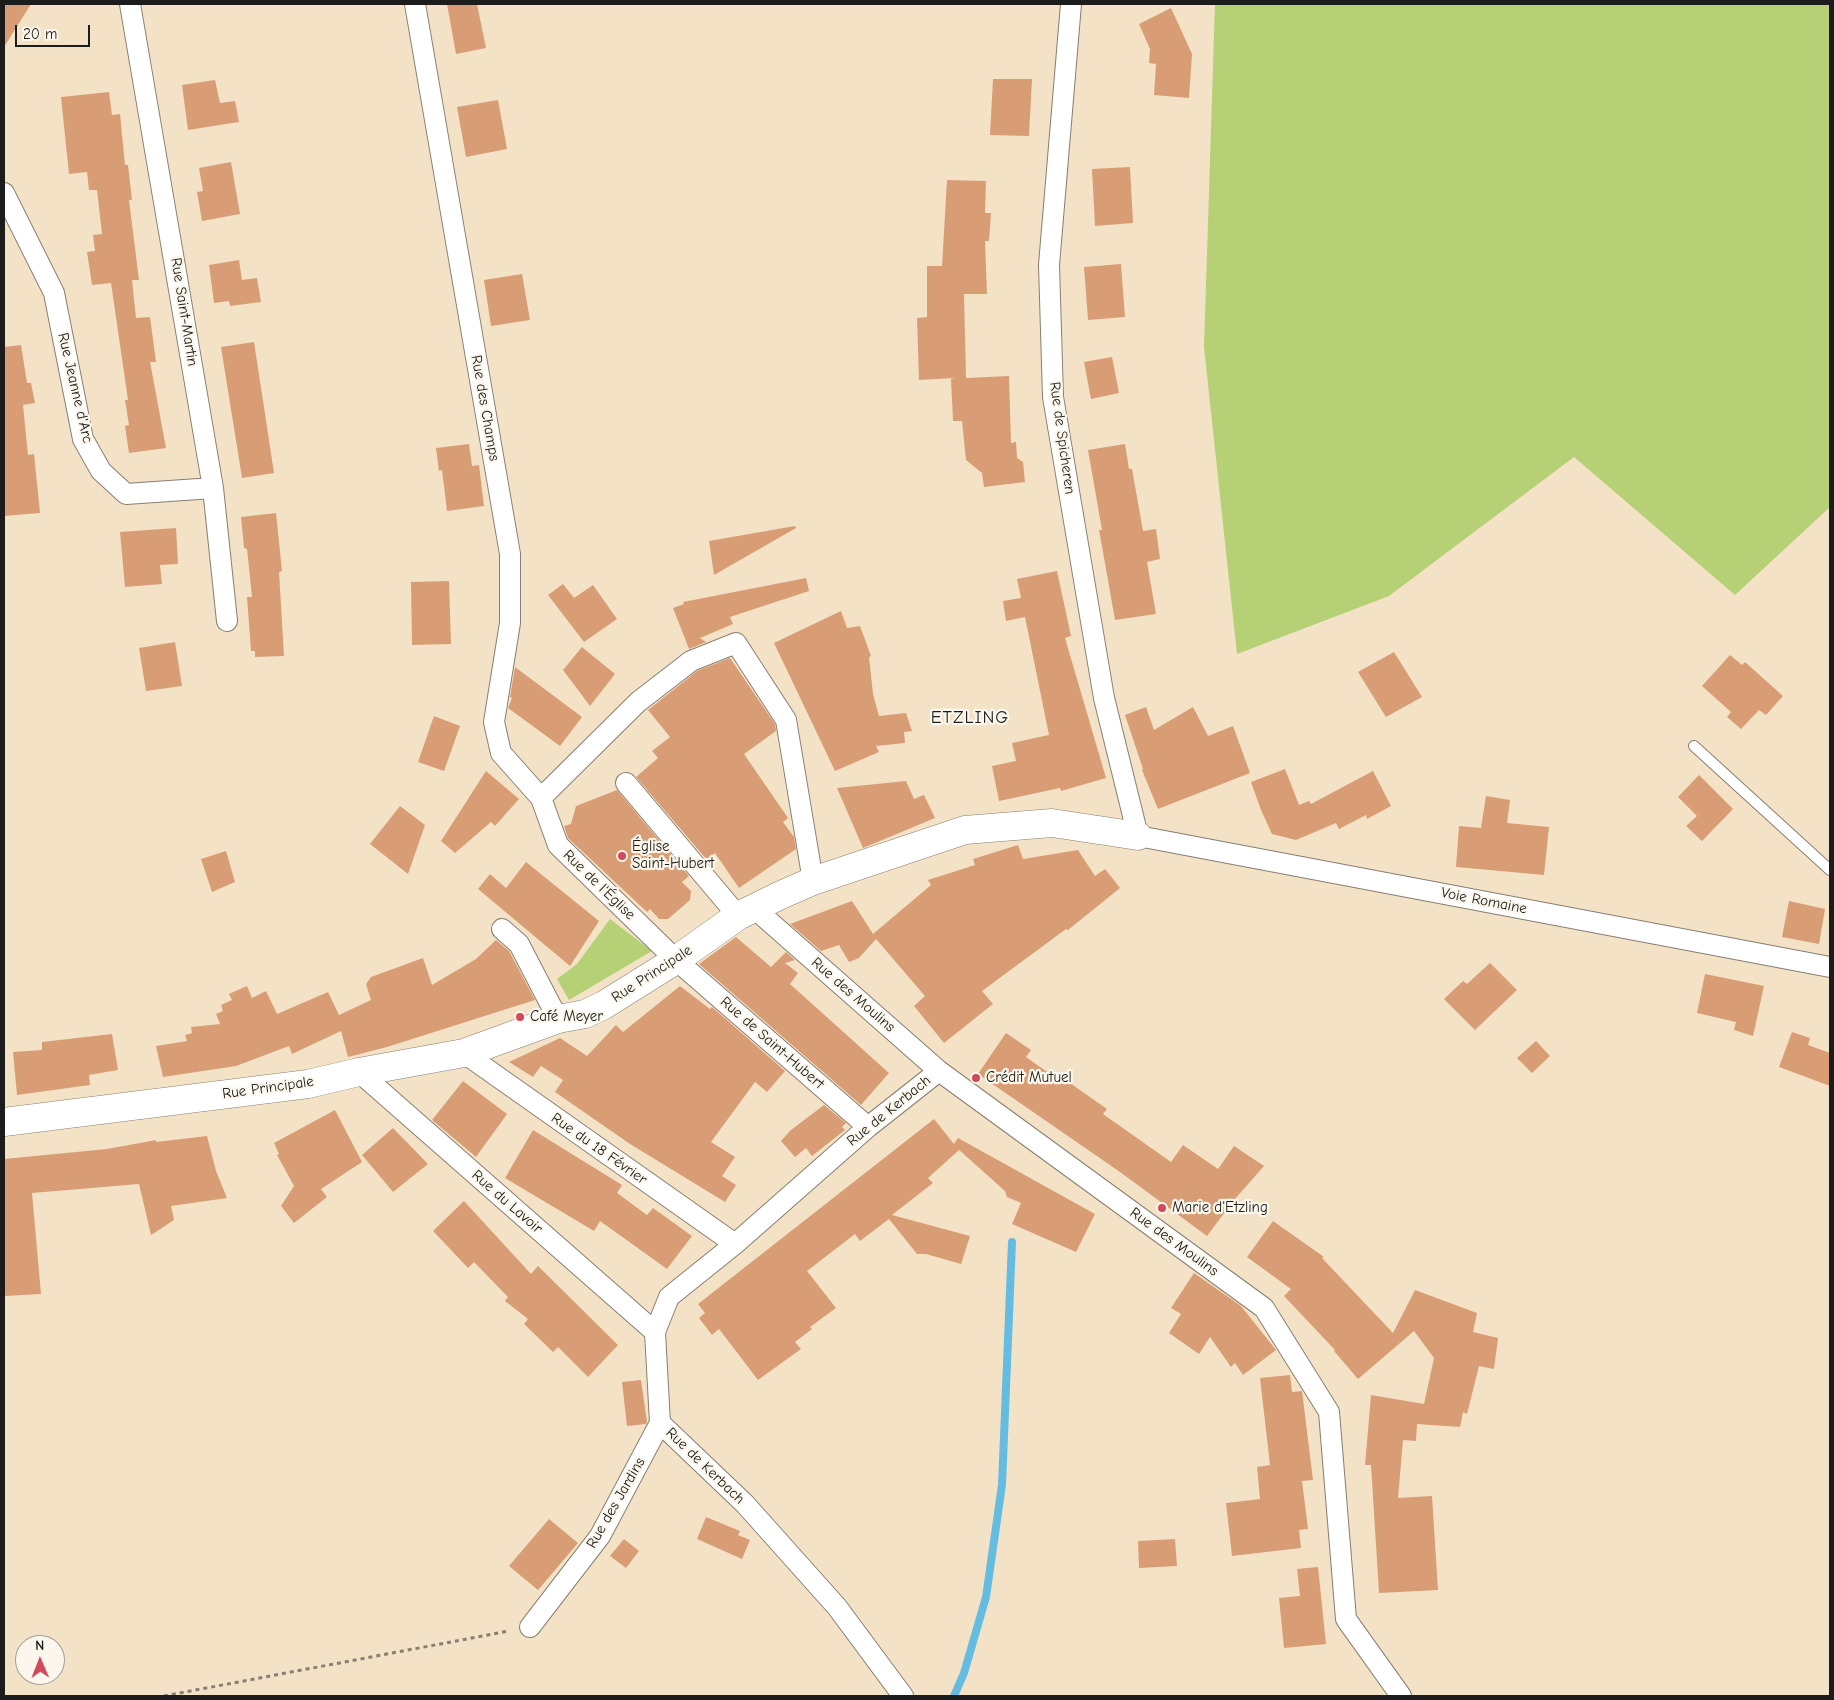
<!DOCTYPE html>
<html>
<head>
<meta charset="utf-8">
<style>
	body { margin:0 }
	#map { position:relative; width:1834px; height:1700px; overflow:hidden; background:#f4e2c7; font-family:"Comic Neue",sans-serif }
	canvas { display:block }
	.frame { position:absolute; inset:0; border:5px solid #1c1c1c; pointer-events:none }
	.north { position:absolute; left:15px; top:1635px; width:50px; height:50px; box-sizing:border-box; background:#fbf7ec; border:1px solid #a29f99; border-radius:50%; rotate:359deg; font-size:14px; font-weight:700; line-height:20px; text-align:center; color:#1c1c1c }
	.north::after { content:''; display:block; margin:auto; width:18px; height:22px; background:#d1495b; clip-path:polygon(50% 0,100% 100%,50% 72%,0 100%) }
	.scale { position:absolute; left:15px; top:25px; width:75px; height:22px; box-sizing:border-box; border:2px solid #1c1c1c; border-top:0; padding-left:6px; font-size:15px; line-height:18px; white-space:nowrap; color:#1c1c1c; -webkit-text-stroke:4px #fbf7ec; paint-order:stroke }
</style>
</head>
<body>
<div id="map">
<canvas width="1834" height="1700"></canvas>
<div class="frame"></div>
<div class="north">N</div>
<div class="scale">20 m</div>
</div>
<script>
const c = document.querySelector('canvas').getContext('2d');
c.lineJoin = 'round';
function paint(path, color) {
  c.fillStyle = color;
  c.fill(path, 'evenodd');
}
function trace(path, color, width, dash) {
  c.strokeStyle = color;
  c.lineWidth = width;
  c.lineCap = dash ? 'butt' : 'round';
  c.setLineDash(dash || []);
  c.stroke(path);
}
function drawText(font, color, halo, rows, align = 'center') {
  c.font = font + ' "Comic Neue",sans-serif';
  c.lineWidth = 4.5;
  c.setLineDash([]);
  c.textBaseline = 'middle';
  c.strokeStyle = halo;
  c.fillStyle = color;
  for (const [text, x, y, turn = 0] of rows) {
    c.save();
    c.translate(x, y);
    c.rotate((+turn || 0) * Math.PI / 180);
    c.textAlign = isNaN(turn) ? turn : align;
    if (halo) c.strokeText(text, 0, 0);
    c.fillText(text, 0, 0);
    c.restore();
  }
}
const green = new Path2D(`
	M 1215,4 L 1830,4 L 1830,507 L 1735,595 L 1574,457 L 1389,596 L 1237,654 L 1204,347 Z
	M 610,919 L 652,951 L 569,1000 L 557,979 L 577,964 Z`);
const stream = new Path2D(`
	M 954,1696 L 964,1673 L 986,1597 L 1002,1485 L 1012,1242`);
const building = new Path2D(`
	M 4,4 L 31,4 L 4,47 Z
	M 447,4 L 477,4 L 486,48 L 456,54 Z
	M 1171,8 L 1192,54 L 1189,98 L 1154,95 L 1156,64 L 1149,63 L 1150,49 L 1139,24 Z
	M 993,79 L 1032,79 L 1029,136 L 990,135 Z
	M 215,80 L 220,103 L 235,101 L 239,122 L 188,130 L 182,85 Z
	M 109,92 L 112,115 L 120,114 L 125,165 L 128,165 L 132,200 L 129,200 L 139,280 L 132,280 L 136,318 L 150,317 L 156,362 L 150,362 L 166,448 L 129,453 L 125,426 L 129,425 L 125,400 L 128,400 L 111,283 L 92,285 L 87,252 L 95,251 L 93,235 L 102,234 L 97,190 L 89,190 L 87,172 L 69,174 L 61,97 Z
	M 498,100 L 507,149 L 466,157 L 457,107 Z
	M 231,162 L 240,214 L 202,221 L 197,192 L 203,191 L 199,168 Z
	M 1130,167 L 1133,223 L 1095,226 L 1092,169 Z
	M 947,180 L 986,181 L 985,213 L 991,213 L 989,241 L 985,241 L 987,294 L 964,294 L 966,378 L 1009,376 L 1011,443 L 1016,442 L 1017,458 L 1023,462 L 1025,482 L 984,487 L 982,473 L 966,460 L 962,421 L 953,421 L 951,379 L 955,378 L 919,380 L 917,318 L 927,317 L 927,266 L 942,266 Z
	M 239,260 L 242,280 L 257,278 L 261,302 L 230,306 L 229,301 L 214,303 L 209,265 Z
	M 1121,264 L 1125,317 L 1088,320 L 1084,267 Z
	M 522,274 L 530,320 L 491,326 L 484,280 Z
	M 254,342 L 274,473 L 242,478 L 221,347 Z
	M 21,345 L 27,383 L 31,383 L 35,403 L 23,405 L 28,455 L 34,454 L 40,513 L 4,516 L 4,347 Z
	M 1112,357 L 1119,393 L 1091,399 L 1084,362 Z
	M 469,444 L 472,466 L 479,465 L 484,506 L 447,511 L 442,470 L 439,471 L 436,448 Z
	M 1125,444 L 1129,469 L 1132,469 L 1143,531 L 1156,529 L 1160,559 L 1147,562 L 1156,614 L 1115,620 L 1103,552 L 1099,530 L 1102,530 L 1088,450 Z
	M 276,513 L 282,571 L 279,572 L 284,656 L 255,657 L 255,651 L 251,651 L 247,597 L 252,597 L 247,549 L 244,548 L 241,517 Z
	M 795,526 L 796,528 L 714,575 L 709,541 Z
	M 176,528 L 178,564 L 160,565 L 162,584 L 125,587 L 120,532 Z
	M 1057,571 L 1071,636 L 1065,638 L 1106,778 L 1061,791 L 1060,788 L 999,801 L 992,766 L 1016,761 L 1012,743 L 1049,735 L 1025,617 L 1006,621 L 1003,601 L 1021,598 L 1017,579 Z
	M 806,578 L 809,591 L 730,617 L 733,624 L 700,638 L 706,642 L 689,649 L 673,608 L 684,604 L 683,602 Z
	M 449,581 L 451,644 L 412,645 L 411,582 Z
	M 563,584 L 574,598 L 593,585 L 617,619 L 584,642 L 548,595 Z
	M 841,611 L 847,628 L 860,626 L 871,656 L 869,657 L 873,694 L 879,716 L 906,713 L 912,731 L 904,732 L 905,743 L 876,746 L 879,752 L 835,771 L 774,643 Z
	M 175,642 L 182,686 L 146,691 L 139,648 Z
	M 582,647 L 615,674 L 590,706 L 563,670 Z
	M 1394,652 L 1422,697 L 1386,717 L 1358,672 Z
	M 1730,655 L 1742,665 L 1745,662 L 1783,696 L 1766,715 L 1759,710 L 1741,729 L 1727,717 L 1731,712 L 1702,686 Z
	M 730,658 L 775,724 L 776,731 L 744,754 L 788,818 L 783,822 L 794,837 L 796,849 L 739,888 L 715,853 L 707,860 L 636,777 L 658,758 L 652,751 L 670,737 L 648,710 L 697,671 Z
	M 515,667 L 582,717 L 560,746 L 508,708 L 512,698 L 510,697 Z
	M 1146,707 L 1154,730 L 1193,707 L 1208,736 L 1233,726 L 1250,773 L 1158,809 L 1142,770 L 1143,769 L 1125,715 Z
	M 434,716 L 460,726 L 444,771 L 418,762 Z
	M 1285,769 L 1299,805 L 1309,801 L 1311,804 L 1373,771 L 1391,806 L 1367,819 L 1366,815 L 1339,829 L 1336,823 L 1296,840 L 1272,834 L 1261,810 L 1251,782 Z
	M 486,771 L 519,799 L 495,826 L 491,822 L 455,853 L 441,841 Z
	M 1699,775 L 1733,809 L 1702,841 L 1686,826 L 1697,816 L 1678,797 Z
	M 906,781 L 914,799 L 924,795 L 935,818 L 863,848 L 837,788 Z
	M 617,790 L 689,876 L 682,882 L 691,891 L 690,900 L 668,919 L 659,919 L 650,909 L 647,912 L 568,838 L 564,826 L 571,824 L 576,806 Z
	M 1486,796 L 1510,800 L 1507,823 L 1549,827 L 1544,875 L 1456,867 L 1459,826 L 1481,828 Z
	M 400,806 L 425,825 L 408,874 L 370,844 Z
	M 1018,845 L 1023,859 L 1078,850 L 1095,876 L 1105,869 L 1120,888 L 1068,930 L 1066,929 L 982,991 L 993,1004 L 944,1043 L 914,1006 L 925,996 L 876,939 L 859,958 L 849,962 L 839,945 L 821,951 L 790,924 L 852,901 L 873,934 L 931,885 L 928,880 L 975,865 L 973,859 Z
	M 226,851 L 235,882 L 212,892 L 201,859 Z
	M 526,862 L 599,921 L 570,966 L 478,889 L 490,874 L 506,888 Z
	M 1789,901 L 1825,909 L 1819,944 L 1782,937 Z
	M 736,937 L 771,967 L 786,952 L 795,960 L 785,963 L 798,973 L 790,984 L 889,1073 L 861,1105 L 699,964 Z
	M 496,940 L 509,951 L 535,1000 L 387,1047 L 348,1057 L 341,1031 L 292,1054 L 289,1046 L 236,1066 L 163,1077 L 156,1046 L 187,1041 L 185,1035 L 192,1033 L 191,1027 L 220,1024 L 216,1014 L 223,1011 L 221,1005 L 232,1000 L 229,994 L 247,986 L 252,998 L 266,991 L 277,1014 L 328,992 L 339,1015 L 371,1000 L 366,984 L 371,977 L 423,958 L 432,985 L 476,959 Z
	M 1490,963 L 1517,990 L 1475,1030 L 1444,999 L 1463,981 L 1467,984 Z
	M 1705,974 L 1764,986 L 1753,1036 L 1734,1030 L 1736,1022 L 1697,1013 Z
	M 680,986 L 710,1009 L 712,1007 L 785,1071 L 767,1092 L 755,1082 L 711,1142 L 735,1157 L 722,1176 L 736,1185 L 725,1202 L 630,1144 L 555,1092 L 563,1080 L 541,1066 L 533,1077 L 509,1062 L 560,1038 L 587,1056 L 616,1025 L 623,1032 Z
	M 1792,1032 L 1810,1038 L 1808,1045 L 1830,1053 L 1830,1086 L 1779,1067 Z
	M 1006,1033 L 1031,1050 L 1026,1057 L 1057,1079 L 1060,1076 L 1107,1109 L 1103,1114 L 1171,1162 L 1183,1145 L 1218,1169 L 1234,1146 L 1264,1166 L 1234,1200 L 1207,1236 L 1120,1172 L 978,1074 Z
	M 112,1034 L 118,1070 L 89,1075 L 90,1085 L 17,1095 L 13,1052 L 42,1050 L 42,1042 Z
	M 1536,1041 L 1550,1056 L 1532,1073 L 1517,1058 Z
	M 463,1081 L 507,1114 L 476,1157 L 432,1120 Z
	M 824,1105 L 846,1123 L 842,1127 L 845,1130 L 812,1156 L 806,1148 L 795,1157 L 781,1141 L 791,1130 Z
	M 335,1110 L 362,1162 L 321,1189 L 327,1197 L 294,1223 L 281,1206 L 294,1186 L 277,1155 L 279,1154 L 274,1143 Z
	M 934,1119 L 954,1144 L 958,1138 L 1095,1214 L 1076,1252 L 1012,1224 L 1021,1203 L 1007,1197 L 1005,1191 L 958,1149 L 959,1150 L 928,1178 L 933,1183 L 892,1215 L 970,1236 L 961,1264 L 926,1254 L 917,1254 L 889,1219 L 860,1241 L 855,1234 L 807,1271 L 836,1308 L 810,1327 L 812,1329 L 795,1342 L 801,1349 L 758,1380 L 719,1329 L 712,1335 L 699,1318 L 705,1313 L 698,1304 Z
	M 393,1128 L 428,1164 L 393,1192 L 362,1155 Z
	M 533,1130 L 622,1185 L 617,1193 L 647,1215 L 653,1208 L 692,1236 L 667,1269 L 600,1221 L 594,1231 L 505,1178 Z
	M 207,1136 L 216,1171 L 227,1198 L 171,1206 L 174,1220 L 151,1235 L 139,1184 L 32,1193 L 41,1294 L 4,1296 L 4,1159 L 107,1149 L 156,1140 L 156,1142 Z
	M 464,1201 L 531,1274 L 538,1266 L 618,1345 L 588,1377 L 558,1347 L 553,1352 L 524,1324 L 528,1319 L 505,1301 L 508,1297 L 474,1262 L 468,1268 L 433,1231 Z
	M 1273,1221 L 1324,1257 L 1322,1258 L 1393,1333 L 1415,1290 L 1477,1313 L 1473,1332 L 1498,1338 L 1494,1369 L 1479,1366 L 1467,1414 L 1463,1412 L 1460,1427 L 1417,1424 L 1416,1441 L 1403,1440 L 1398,1498 L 1432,1496 L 1438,1590 L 1379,1593 L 1371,1465 L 1365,1465 L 1371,1395 L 1424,1404 L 1434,1358 L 1414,1331 L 1358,1379 L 1334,1351 L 1335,1350 L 1284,1296 L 1291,1289 L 1247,1257 Z
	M 1194,1273 L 1241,1306 L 1276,1350 L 1243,1375 L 1235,1363 L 1231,1367 L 1210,1337 L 1199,1354 L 1169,1333 L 1181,1314 L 1171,1308 Z
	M 1290,1375 L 1292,1392 L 1302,1391 L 1313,1480 L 1302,1481 L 1308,1529 L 1299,1530 L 1301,1548 L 1232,1556 L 1226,1503 L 1260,1499 L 1257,1467 L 1270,1465 L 1260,1378 Z
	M 641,1380 L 647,1422 L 646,1424 L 627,1426 L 622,1382 Z
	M 706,1517 L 740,1531 L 738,1535 L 750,1540 L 742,1559 L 697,1539 Z
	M 549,1519 L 578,1543 L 538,1590 L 509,1566 Z
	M 624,1539 L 639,1551 L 626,1568 L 610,1556 Z
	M 1175,1539 L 1177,1566 L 1139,1568 L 1138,1541 Z
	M 1318,1567 L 1326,1644 L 1284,1648 L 1279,1598 L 1300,1596 L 1297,1569 Z`);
const path = new Path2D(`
	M 164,1696 L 509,1631`);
const lane = new Path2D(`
	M 1694,746 L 1830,870`);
const street = new Path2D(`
	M 130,4 L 213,488 L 227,621
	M 415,4 L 510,554 L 510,623 L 494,722 L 501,753 L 541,798 L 558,845 L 676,960 L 868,1127
	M 1071,4 L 1049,265 L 1053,397 L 1104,698 L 1138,836 L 1830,967
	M 4,193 L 54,293 L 83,439 L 101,471 L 126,494 L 213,488
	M 626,783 L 738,916
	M 541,798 L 638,702 L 691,661 L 736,643 L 786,720 L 813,881
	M 755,909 L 939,1071 L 1264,1308 L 1329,1412 L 1346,1619 L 1401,1696
	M 502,929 L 519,944 L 558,1019
	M 464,1053 L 735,1244
	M 359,1072 L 655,1332
	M 530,1627 L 600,1536 L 660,1423
	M 903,1696 L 837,1607 L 745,1504 L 660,1423 L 655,1332 L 669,1297 L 735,1244 L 868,1127 L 939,1071`);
const secondary = new Path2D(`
	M 4,1122 L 308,1084 L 359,1072 L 464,1053 L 558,1019 L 585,1014 L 604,1005 L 676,960 L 738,916 L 783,894 L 813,881 L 965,830 L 1052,823 L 1138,836`);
const markers = [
	[622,856,5,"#d1495b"],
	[520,1017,5,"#d1495b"],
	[976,1078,5,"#d1495b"],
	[1162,1208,5,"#d1495b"]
];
const streetNames = [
	["Rue Saint-Martin",184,312,81],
	["Rue Jeanne d'Arc",75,388,77],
	["Rue des Champs",485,408,80],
	["Rue de Spicheren",1062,438,82],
	["Rue de l'Église",599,885,44],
	["Voie Romaine",1484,901,11],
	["Rue Principale",652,974,-33],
	["Rue des Moulins",853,995,41],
	["Rue de Saint-Hubert",772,1043,41],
	["Rue Principale",268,1088,-8],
	["Rue de Kerbach",889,1111,-39],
	["Rue du 18 Février",599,1149,35],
	["Rue du Lavoir",507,1202,41],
	["Rue des Moulins",1174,1242,36],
	["Rue de Kerbach",705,1466,44],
	["Rue des Jardins",616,1503,-60]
];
const poiNames = [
	["Église",632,847],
	["Saint-Hubert",632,864],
	["Café Meyer",530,1017],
	["Crédit Mutuel",986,1078],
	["Marie d'Etzling",1172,1208]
];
const quarterNames = [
	["ETZLING",970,718]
];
paint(green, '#b5d075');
trace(stream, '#64bde1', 8);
paint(building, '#d99d75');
trace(lane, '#887f72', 12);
trace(street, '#887f72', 22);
trace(secondary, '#887f72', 29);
trace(path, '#887f72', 3, [4, 4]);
trace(lane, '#fff', 10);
trace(street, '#fff', 20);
trace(secondary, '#fff', 28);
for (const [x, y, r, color] of markers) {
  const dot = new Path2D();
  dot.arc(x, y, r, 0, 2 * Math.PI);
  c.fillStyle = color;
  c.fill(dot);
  trace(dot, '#fbf7ec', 2);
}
drawText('15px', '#1c1c1c', '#fbf7ec', streetNames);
drawText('15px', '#1c1c1c', '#fbf7ec', poiNames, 'left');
c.letterSpacing = '1px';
drawText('18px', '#1c1c1c', '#fbf7ec', quarterNames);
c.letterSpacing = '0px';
</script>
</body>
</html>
